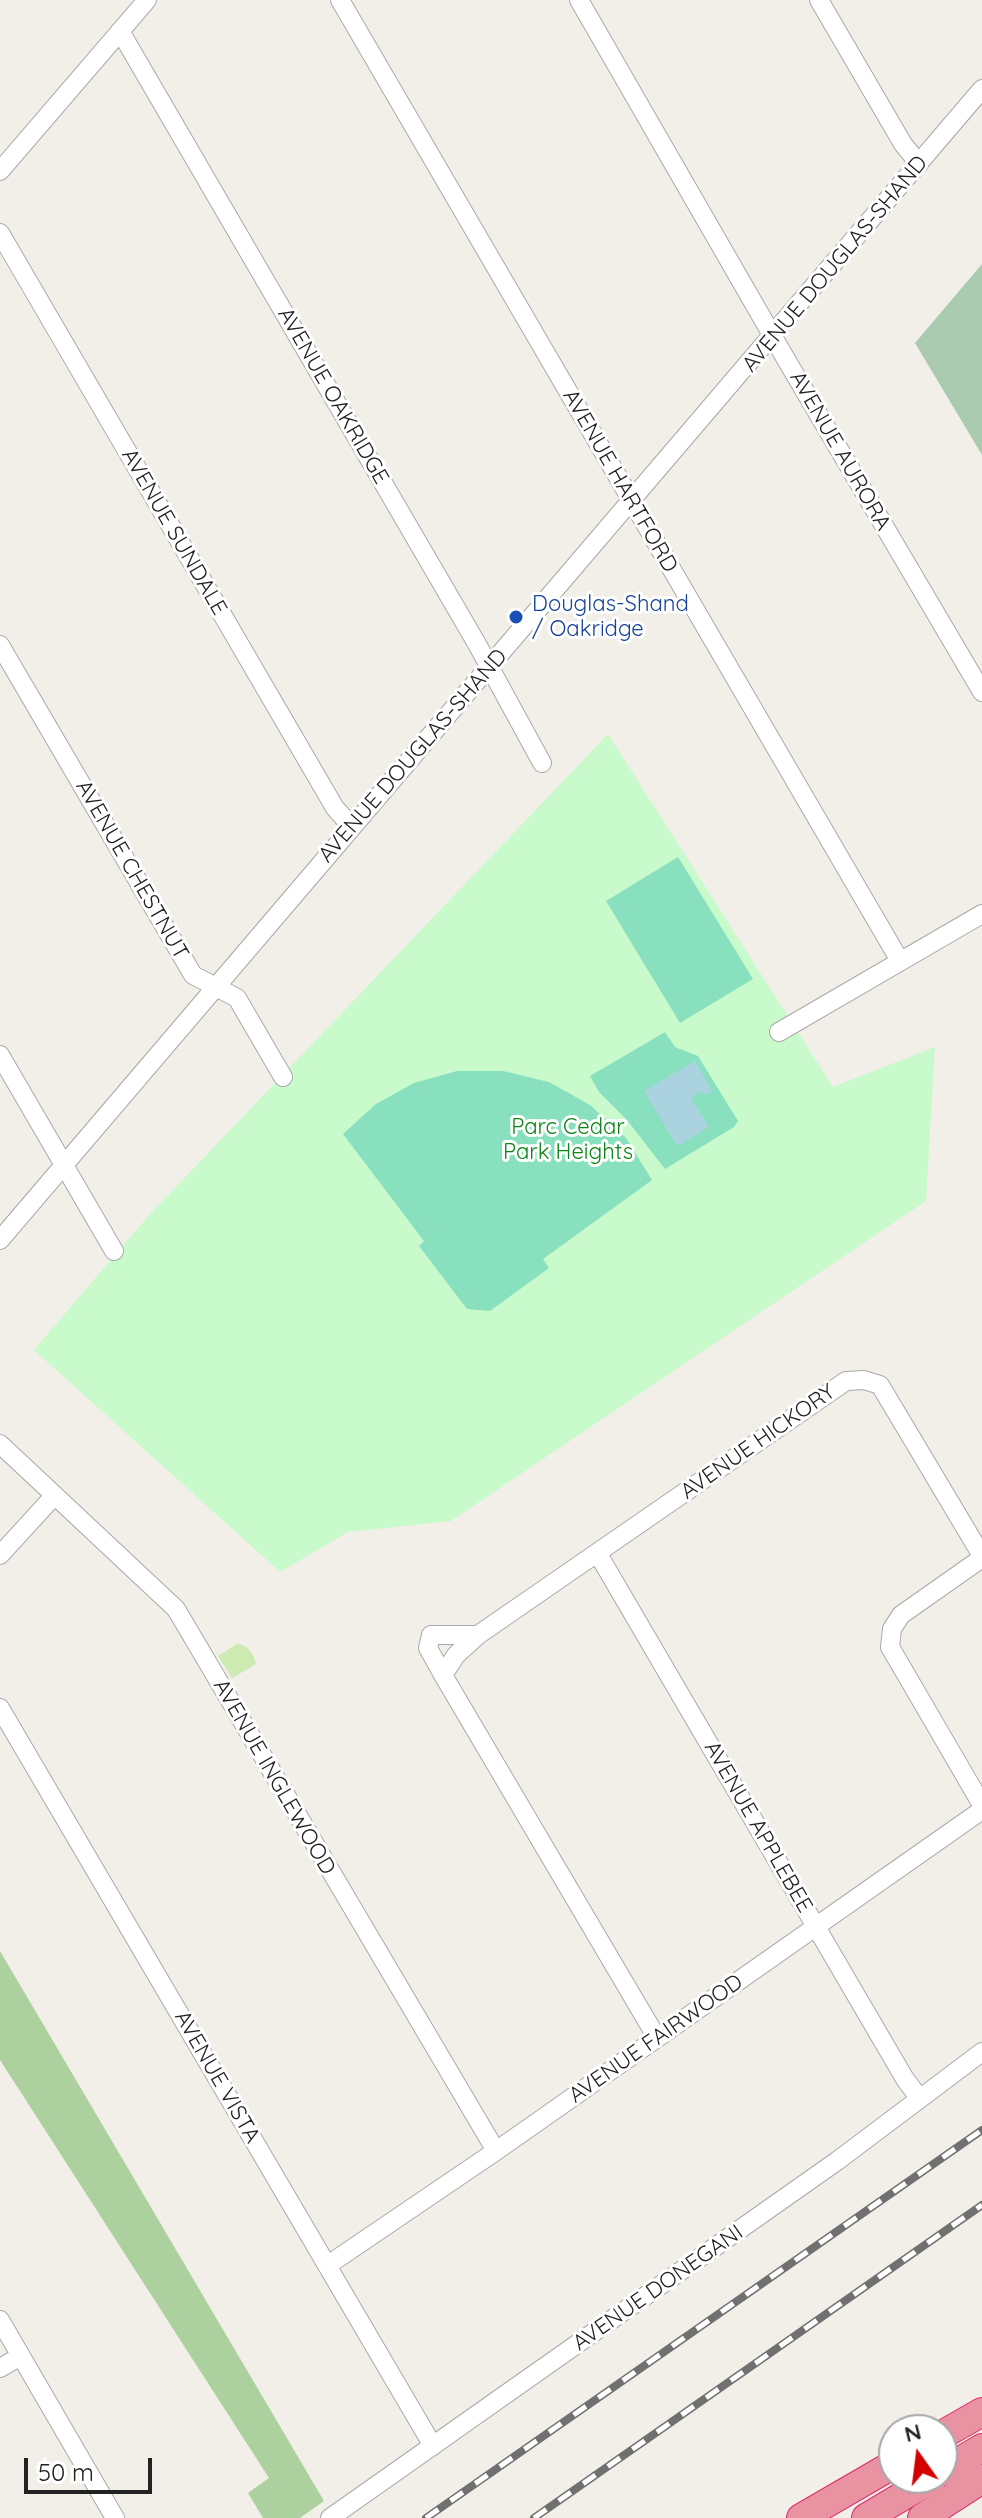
<!DOCTYPE html>
<html>
<head>
<meta charset="utf-8">
<style>
	body { margin:0 }
	#map { position:relative; width:982px; height:2518px; overflow:hidden; background:#f2efe9; font-family:Quicksand,sans-serif }
	canvas { display:block }
	.north { position:absolute; left:878px; top:2414px; width:80px; height:80px; box-sizing:border-box; background:#fff; border:2px solid #a7a7a7; border-radius:50%; rotate:346deg; font-size:22px; font-weight:700; line-height:32px; text-align:center; color:#222 }
	.north::after { content:''; display:block; margin:auto; width:28px; height:36px; background:#d40000; clip-path:polygon(50% 0,100% 100%,50% 72%,0 100%) }
	.scale { position:absolute; left:24px; top:2458px; width:128px; height:36px; box-sizing:border-box; border:4px solid #222; border-top:0; padding-left:10px; font-size:24px; line-height:28px; white-space:nowrap; color:#222; -webkit-text-stroke:6px #fff; paint-order:stroke }
</style>
</head>
<body>
<div id="map">
<canvas width="982" height="2518"></canvas>
<div class="north">N</div>
<div class="scale">50 m</div>
</div>
<script>
const c = document.querySelector('canvas').getContext('2d');
c.lineJoin = 'round';
function paint(path, color) {
  c.fillStyle = color;
  c.fill(path, 'evenodd');
}
function trace(path, color, width, dash) {
  c.strokeStyle = color;
  c.lineWidth = width;
  c.lineCap = dash ? 'butt' : 'round';
  c.setLineDash(dash || []);
  c.stroke(path);
}
function drawText(font, color, halo, rows, align = 'center') {
  c.font = font + ' Quicksand,sans-serif';
  c.lineWidth = 6;
  c.setLineDash([]);
  c.textBaseline = 'middle';
  c.strokeStyle = halo;
  c.fillStyle = color;
  for (const [text, x, y, turn = 0] of rows) {
    c.save();
    c.translate(x, y);
    c.rotate((+turn || 0) * Math.PI / 180);
    c.textAlign = isNaN(turn) ? turn : align;
    if (halo) c.strokeText(text, 0, 0);
    c.fillText(text, 0, 0);
    c.restore();
  }
}
const grass = new Path2D(`
	M 237,1644 C 249,1645 253,1654 256,1664 L 232,1678 L 218,1656 Z`);
const forest = new Path2D(`
	M 0,1951 L 324,2501 L 300,2518 L 263,2518 L 248,2493 L 269,2478 L 0,2060 Z`);
const cemetery = new Path2D(`
	M 982,264 L 982,455 L 915,343 Z`);
const park = new Path2D(`
	M 608,734 L 833,1087 L 935,1047 L 926,1201 L 451,1521 L 348,1532 L 280,1572 L 34,1350 L 150,1214 Z`);
const pitch = new Path2D(`
	M 678,857 L 753,979 L 680,1023 L 606,901 Z
	M 665,1032 L 675,1047 L 698,1056 L 738,1121 L 734,1127 L 665,1169 L 627,1120 L 599,1092 L 590,1076 Z
	M 457,1071 L 503,1071 L 549,1082 L 590,1105 L 626,1138 L 652,1180 L 543,1259 L 549,1268 L 490,1311 L 467,1309 L 419,1246 L 424,1241 L 343,1134 L 376,1104 L 414,1083 Z`);
const water = new Path2D(`
	M 695,1061 L 712,1091 L 705,1095 L 702,1091 L 691,1098 L 709,1127 L 677,1146 L 644,1091 Z`);
const minor = new Path2D(`
	M 340,0 L 900,961
	M 579,0 L 787,361 L 982,692
	M 819,0 L 903,144 L 919,164
	M 120,31 L 477,644 L 542,763
	M 0,171 L 147,0
	M 0,233 L 335,808 L 352,827
	M 0,645 L 193,975 L 237,998 L 283,1077
	M 779,1032 L 982,914
	M 0,1055 L 114,1251
	M 0,1240 L 982,89
	M 0,1444 L 176,1609 L 496,2151
	M 598,1554 L 905,2079 L 920,2099
	M 0,1555 L 54,1496
	M 982,1558 L 901,1615 L 892,1629 L 890,1647 L 982,1805
	M 443,1675 L 456,1655 L 478,1635
	M 0,1708 L 433,2446
	M 657,2038 L 443,1675 L 428,1648 L 431,1635 L 478,1635 L 846,1381 L 864,1380 L 880,1385 L 982,1556
	M 328,2265 L 496,2151 L 982,1810
	M 0,2320 L 115,2518
	M 0,2368 L 21,2356
	M 330,2518 L 837,2161 L 982,2052`);
const highway = new Path2D(`
	M 942,2435 L 982,2412
	M 942,2472 L 982,2448
	M 801,2518 L 894,2464
	M 866,2518 L 933,2478
	M 922,2518 L 982,2479`);
const rail = new Path2D(`
	M 426,2518 L 982,2130
	M 534,2518 L 982,2205`);
const markers = [
	[516,617,8,"#1a4fb4"]
];
const streetNames = [
	["AVENUE DOUGLAS-SHAND",835,264,-50],
	["AVENUE OAKRIDGE",333,396,60],
	["AVENUE AURORA",840,451,60],
	["AVENUE HARTFORD",620,481,60],
	["AVENUE SUNDALE",174,532,60],
	["AVENUE DOUGLAS-SHAND",413,756,-49],
	["AVENUE CHESTNUT",132,870,60],
	["AVENUE HICKORY",758,1442,-35],
	["AVENUE INGLEWOOD",274,1777,60],
	["AVENUE APPLEBEE",758,1827,60],
	["AVENUE FAIRWOOD",656,2039,-35],
	["AVENUE VISTA",217,2077,60],
	["AVENUE DONEGANI",658,2288,-35]
];
const transitNames = [
	["Douglas-Shand",532,604],
	["/ Oakridge",532,629]
];
const parkNames = [
	["Parc Cedar",568,1127],
	["Park Heights",568,1152]
];
paint(grass, '#cdebb0');
paint(forest, '#add19e');
paint(cemetery, '#aacbaf');
paint(park, '#c8facc');
paint(pitch, '#88e0be');
paint(water, '#aad3df');
trace(minor, '#a9a9a9', 20);
trace(highway, '#dc2a67', 30);
trace(minor, '#fff', 18);
trace(highway, '#e892a2', 28);
trace(rail, '#707070', 8);
trace(rail, '#fff', 5, [15]);
for (const [x, y, r, color] of markers) {
  const dot = new Path2D();
  dot.arc(x, y, r, 0, 2 * Math.PI);
  c.fillStyle = color;
  c.fill(dot);
  trace(dot, '#fff', 3);
}
drawText('22px', '#222', '#fff', streetNames);
drawText('22px', '#164399', '#fff', transitNames, 'left');
drawText('22px', '#0c8416', '#fff', parkNames);
</script>
</body>
</html>
